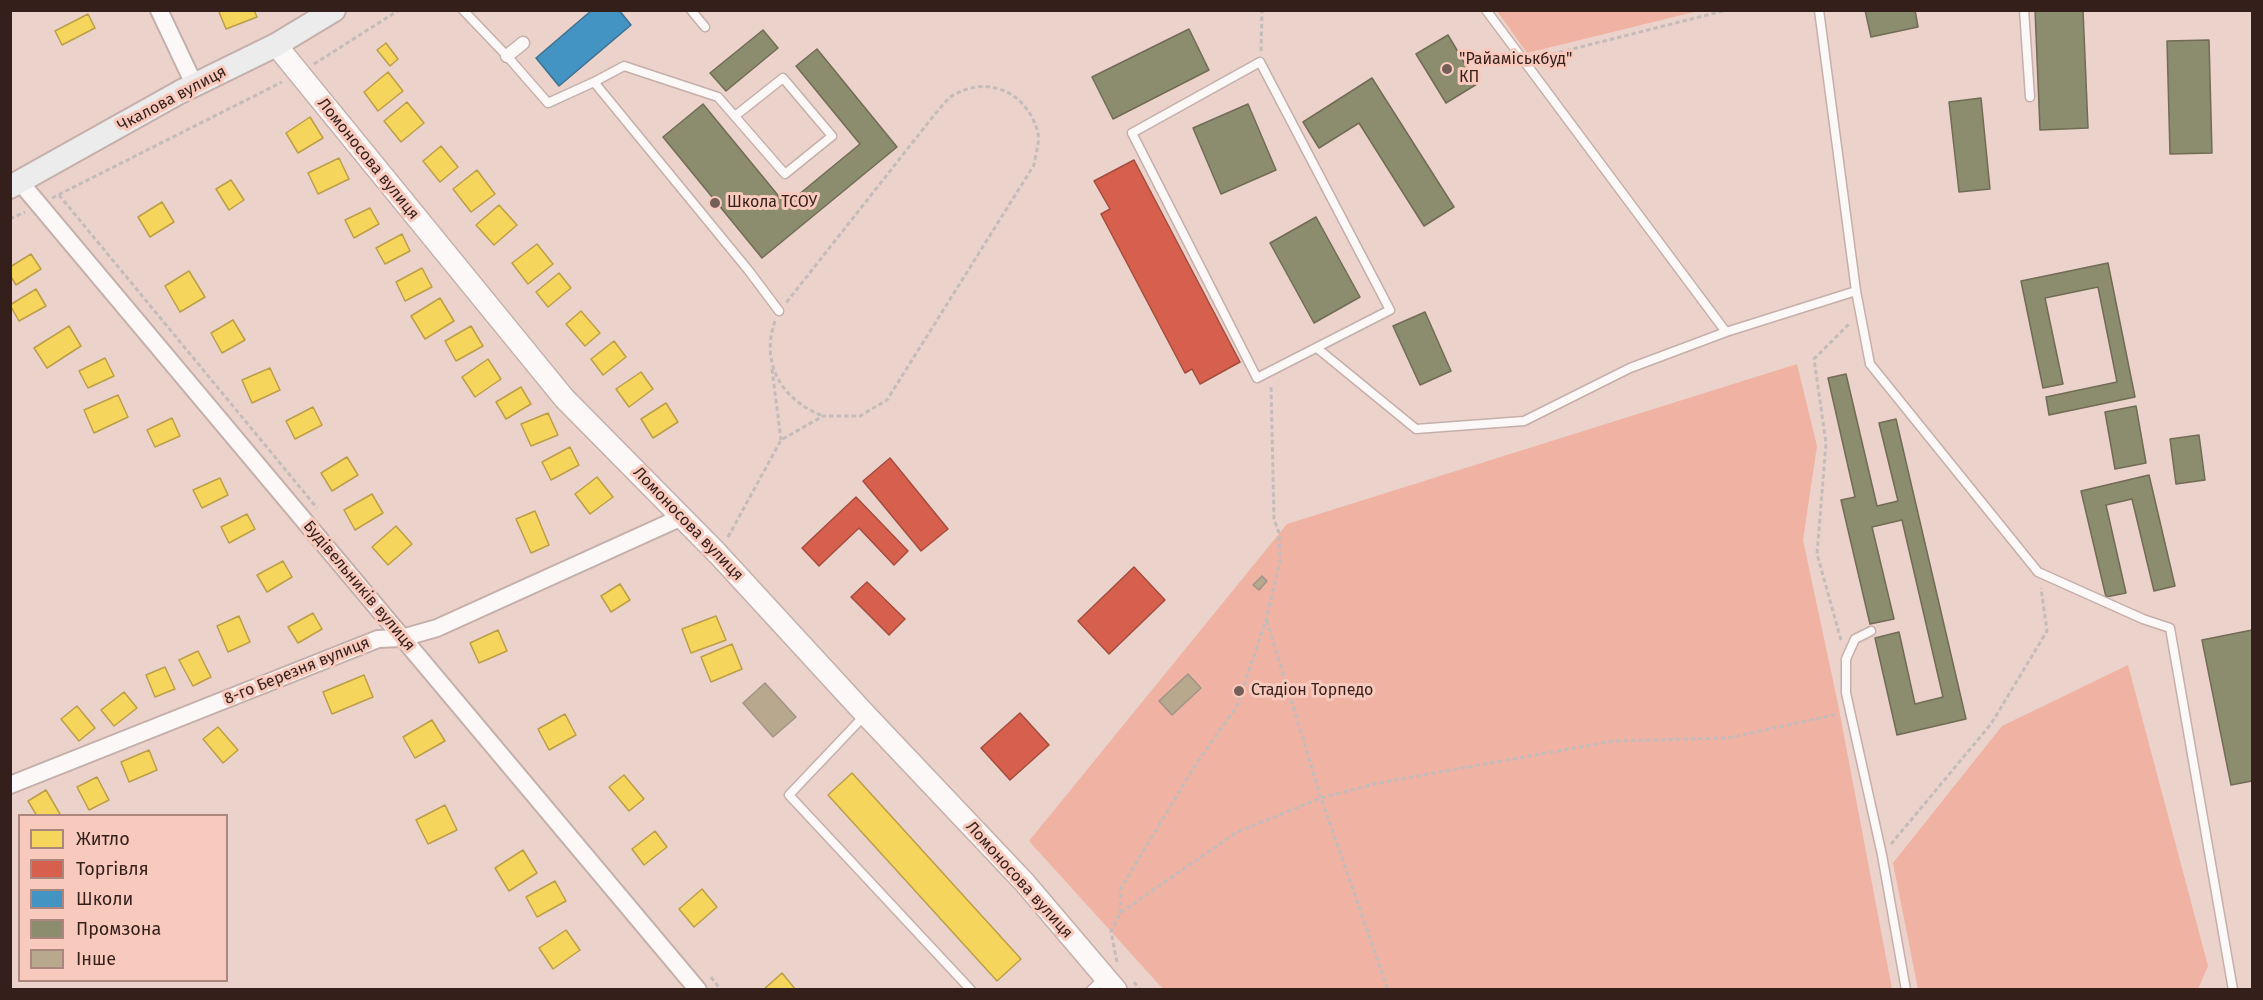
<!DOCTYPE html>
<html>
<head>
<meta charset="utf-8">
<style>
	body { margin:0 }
	#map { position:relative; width:2263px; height:1000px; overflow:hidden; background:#ebd2cb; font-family:"Fira Sans",sans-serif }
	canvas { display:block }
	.frame { position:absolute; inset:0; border:12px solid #341f1a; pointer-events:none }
	.legend { position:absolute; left:18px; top:814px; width:210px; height:168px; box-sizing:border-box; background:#f8cabe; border:2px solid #aa867c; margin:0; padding:8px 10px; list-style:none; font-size:18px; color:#341f1a }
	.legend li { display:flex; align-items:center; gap:12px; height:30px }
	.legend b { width:30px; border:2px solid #aa867c }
</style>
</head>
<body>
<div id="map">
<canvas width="2263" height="1000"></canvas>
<div class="frame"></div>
<ul class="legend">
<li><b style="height:16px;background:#f6d55c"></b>Житло</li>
<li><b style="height:16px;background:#d6604d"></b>Торгівля</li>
<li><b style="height:16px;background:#4393c3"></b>Школи</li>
<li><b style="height:16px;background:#8c8c6e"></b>Промзона</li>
<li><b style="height:16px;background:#b8a88e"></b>Інше</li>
</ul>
</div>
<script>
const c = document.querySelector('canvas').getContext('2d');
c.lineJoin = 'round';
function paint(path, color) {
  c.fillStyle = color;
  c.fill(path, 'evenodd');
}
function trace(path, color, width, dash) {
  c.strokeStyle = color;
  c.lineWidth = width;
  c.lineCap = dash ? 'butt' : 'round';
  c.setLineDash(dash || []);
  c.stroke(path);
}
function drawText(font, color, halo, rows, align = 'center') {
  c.font = font + ' "Fira Sans",sans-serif';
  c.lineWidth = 6;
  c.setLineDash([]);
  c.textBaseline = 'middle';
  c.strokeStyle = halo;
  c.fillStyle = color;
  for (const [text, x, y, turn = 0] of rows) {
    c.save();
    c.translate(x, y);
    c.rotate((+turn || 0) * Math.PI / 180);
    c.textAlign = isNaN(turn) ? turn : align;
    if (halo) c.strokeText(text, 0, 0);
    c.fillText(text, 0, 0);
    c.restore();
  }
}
const green = new Path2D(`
	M 1497,11 L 1698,11 L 1527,53 Z
	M 1797,364 L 1817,446 L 1803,540 L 1838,704 L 1892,989 L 1163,989 L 1029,841 L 1287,524 Z
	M 2128,665 L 2208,966 L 2198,989 L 1918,989 L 1893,863 L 2002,726 Z`);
const homes = new Path2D(`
	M 223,10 L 254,10 L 257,17 L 226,29 L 219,12 Z
	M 88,14 L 95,28 L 62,45 L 55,31 Z
	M 386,43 L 398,59 L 390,66 L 377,50 Z
	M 388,72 L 403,91 L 378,111 L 364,92 Z
	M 407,102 L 424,123 L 401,142 L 384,121 Z
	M 310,117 L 323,138 L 298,153 L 286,133 Z
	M 441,146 L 458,167 L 440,182 L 423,161 Z
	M 339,158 L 349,179 L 318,194 L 308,173 Z
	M 477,170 L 495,194 L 471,212 L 453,189 Z
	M 231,180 L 244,200 L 229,210 L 216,189 Z
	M 162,202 L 174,222 L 150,237 L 138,217 Z
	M 499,205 L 517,225 L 494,245 L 476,225 Z
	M 370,208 L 379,224 L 354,238 L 345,220 Z
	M 402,234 L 410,251 L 385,264 L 376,248 Z
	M 537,244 L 553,264 L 528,284 L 512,263 Z
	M 31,254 L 41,269 L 16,285 L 10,275 L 10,267 Z
	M 422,268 L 432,287 L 405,301 L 396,282 Z
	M 189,271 L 205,297 L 180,312 L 165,286 Z
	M 559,273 L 571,288 L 548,307 L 536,292 Z
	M 36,289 L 46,306 L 19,321 L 10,305 Z
	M 440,298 L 454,321 L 425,339 L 411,316 Z
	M 581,311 L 600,333 L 585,346 L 566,324 Z
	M 233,320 L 245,340 L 222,353 L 211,333 Z
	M 69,326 L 81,346 L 47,368 L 34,348 Z
	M 471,326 L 483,346 L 456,361 L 445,341 Z
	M 614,341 L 626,357 L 603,375 L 591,359 Z
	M 105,358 L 114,376 L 88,388 L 79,371 Z
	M 488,359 L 501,379 L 475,397 L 462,377 Z
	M 270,368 L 280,390 L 252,403 L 242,380 Z
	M 641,372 L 653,389 L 629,407 L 616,389 Z
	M 521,387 L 531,404 L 506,419 L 496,402 Z
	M 118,395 L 128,417 L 94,433 L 84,410 Z
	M 666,403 L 678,422 L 653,438 L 641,419 Z
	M 313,407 L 322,425 L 295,439 L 286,421 Z
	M 548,413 L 558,435 L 531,446 L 521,424 Z
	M 172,418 L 180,436 L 155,447 L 147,430 Z
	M 570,447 L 579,465 L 551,480 L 542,462 Z
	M 347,457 L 358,475 L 332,491 L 321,473 Z
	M 597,477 L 613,497 L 590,514 L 575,494 Z
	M 220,478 L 228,495 L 202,508 L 193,490 Z
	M 372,494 L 383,513 L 355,530 L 344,510 Z
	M 535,511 L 549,545 L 531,553 L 516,519 Z
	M 247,514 L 255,529 L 229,543 L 221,527 Z
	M 396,526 L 412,544 L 388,565 L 372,547 Z
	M 283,561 L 292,577 L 267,592 L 257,575 Z
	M 620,584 L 630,600 L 611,612 L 601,596 Z
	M 313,613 L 322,629 L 298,643 L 288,627 Z
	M 239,616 L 250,642 L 228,652 L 217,626 Z
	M 716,616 L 726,640 L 691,653 L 682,629 Z
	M 498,630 L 507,651 L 479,663 L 470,643 Z
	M 732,644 L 742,669 L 711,682 L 701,657 Z
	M 198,651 L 211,677 L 193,686 L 179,660 Z
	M 165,667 L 175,689 L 155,697 L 146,675 Z
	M 364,675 L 373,697 L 332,714 L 323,692 Z
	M 124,692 L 137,708 L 114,726 L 101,710 Z
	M 77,706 L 95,728 L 79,741 L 61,719 Z
	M 565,714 L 576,735 L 549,750 L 538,729 Z
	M 432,720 L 445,741 L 415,758 L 403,737 Z
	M 218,727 L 238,750 L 223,763 L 203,739 Z
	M 149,750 L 157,770 L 129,782 L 121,762 Z
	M 852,773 L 1021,959 L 997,981 L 828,795 Z
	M 624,775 L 644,799 L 629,811 L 609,787 Z
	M 97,777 L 109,800 L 89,810 L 77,787 Z
	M 46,790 L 60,814 L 57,816 L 37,816 L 28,801 Z
	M 445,805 L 457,830 L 428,844 L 416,820 Z
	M 655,831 L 667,847 L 644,865 L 632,849 Z
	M 523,850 L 537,873 L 509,891 L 495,868 Z
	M 555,881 L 566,901 L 537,917 L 526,897 Z
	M 702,889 L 717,907 L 694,927 L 679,909 Z
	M 566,930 L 580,950 L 553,969 L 539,948 Z
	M 782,973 L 796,990 L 763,990 Z`);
const shops = new Path2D(`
	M 1134,160 L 1240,362 L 1200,384 L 1192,369 L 1185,373 L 1101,214 L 1110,209 L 1094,181 Z
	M 890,458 L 948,529 L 921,551 L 863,481 Z
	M 856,497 L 908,551 L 894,565 L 859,528 L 819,566 L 802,548 Z
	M 1134,567 L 1165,600 L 1109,654 L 1078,621 Z
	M 867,582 L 905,619 L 889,635 L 851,597 Z
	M 1020,713 L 1049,745 L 1010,780 L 981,748 Z`);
const schools = new Path2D(`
	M 592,10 L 619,10 L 631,25 L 559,86 L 536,58 Z`);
const industry = new Path2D(`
	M 1865,10 L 1915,10 L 1918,27 L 1871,37 Z
	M 2035,10 L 2083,10 L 2088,128 L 2040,130 Z
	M 1189,29 L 1209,70 L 1113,119 L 1092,77 Z
	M 763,30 L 778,48 L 726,91 L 710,73 Z
	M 1448,35 L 1477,84 L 1446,103 L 1416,54 Z
	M 2209,40 L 2212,153 L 2170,154 L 2167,41 Z
	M 817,49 L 897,147 L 762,258 L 663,137 L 703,104 L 786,205 L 860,144 L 796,66 Z
	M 1372,78 L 1454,207 L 1424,226 L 1359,123 L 1319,148 L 1303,122 Z
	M 1981,98 L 1990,189 L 1959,192 L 1949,102 Z
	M 1248,104 L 1276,170 L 1221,194 L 1193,128 Z
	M 1316,217 L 1360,297 L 1314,323 L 1270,243 Z
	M 2108,263 L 2135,397 L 2049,415 L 2046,397 L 2117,382 L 2098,287 L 2045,298 L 2063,384 L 2043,388 L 2021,281 Z
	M 1425,312 L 1451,371 L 1420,385 L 1393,326 Z
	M 1846,374 L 1877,506 L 1898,501 L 1879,423 L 1896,419 L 1966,719 L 1897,735 L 1875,638 L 1899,632 L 1915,704 L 1943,697 L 1902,520 L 1872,527 L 1894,619 L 1870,624 L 1841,500 L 1855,497 L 1828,378 Z
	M 2136,406 L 2146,463 L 2115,469 L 2105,412 Z
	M 2199,435 L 2205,480 L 2176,484 L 2170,439 Z
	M 2149,475 L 2175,586 L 2154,591 L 2132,499 L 2106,505 L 2126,593 L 2106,597 L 2081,491 Z
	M 2252,630 L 2252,781 L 2231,785 L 2202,640 Z`);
const building = new Path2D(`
	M 1262,576 L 1267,581 L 1259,590 L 1253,585 Z
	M 1188,674 L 1201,688 L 1172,715 L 1159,701 Z
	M 765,683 L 796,717 L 773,737 L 743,703 Z`);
const path = new Path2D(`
	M 1261,51 L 1262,10
	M 1537,58 L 1727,10
	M 314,64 L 399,10
	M 59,195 L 317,508
	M 52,198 L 282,82
	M 10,219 L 25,212
	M 775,321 C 760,364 782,400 823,416
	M 772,369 L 781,440
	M 728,537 L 781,440 L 823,416 L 860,416 L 887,400 L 1034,165 C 1035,156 1040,142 1038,133 C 1028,94 991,75 955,94 C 947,98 941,108 935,114 L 786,303
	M 1267,621 L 1321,798 L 1388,990
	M 1841,640 L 1817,554 L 1826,443 L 1814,359 L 1849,324
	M 1891,844 L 1991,724 L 2047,631 L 2041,588
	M 1120,913 L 1121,888 L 1194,767 L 1237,706 L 1266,620 L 1280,561 L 1279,533 L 1274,519 L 1271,385
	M 1117,962 L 1111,932 L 1120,913 L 1237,832 L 1321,798 L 1378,783 L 1614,741 L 1728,738 L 1838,714
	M 711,977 L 721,990
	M 1134,982 L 1140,990`);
const service = new Path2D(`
	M 463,10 L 507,56 L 548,103 L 594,82 L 749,271 L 779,311
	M 691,10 L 705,27
	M 1486,10 L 1726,332 L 1856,291
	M 1819,10 L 1856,291 L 1870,364 L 2038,572 L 2143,619 L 2170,628 L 2233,990
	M 2024,10 L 2030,97
	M 1260,62 L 1390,310 L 1257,378 L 1132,133 Z
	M 594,82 L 624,66 L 718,97 L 785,174 L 832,136 L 783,78 L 735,116
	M 1317,348 L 1416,429 L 1524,421 L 1630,368 L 1726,332
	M 1871,631 L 1855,639 L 1846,659 L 1846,693 L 1882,855 L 1906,990
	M 865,715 L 789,795 L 971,990
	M 1091,990 L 1104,978`);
const pedestrian = new Path2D(`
	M 507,56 L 523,43`);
const minor = new Path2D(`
	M 159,10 L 195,86
	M 20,182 L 698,990
	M 10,785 L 378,639 L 402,638 L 437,628 L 682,517`);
const tertiary = new Path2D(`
	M 276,45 L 564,398 L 718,554 L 866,715 L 1025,883 L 1116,990`);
const secondary = new Path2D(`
	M 10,187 L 180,92 L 276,45 L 334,10`);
const markers = [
	[1447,69,6,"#745e58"],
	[715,203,6,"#745e58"],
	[1239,691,6,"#745e58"]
];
const poiNames = [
	["\"Райаміськбуд\"",1459,60],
	["КП",1459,78],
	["Школа ТСОУ",727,203],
	["Стадіон Торпедо",1251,691]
];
const streetNames = [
	["Чкалова вулиця",172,99,-28],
	["Ломоносова вулиця",368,159,51],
	["Ломоносова вулиця",688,524,46],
	["Будівельників вулиця",359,586,50],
	["8-го Березня вулиця",297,671,-22],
	["Ломоносова вулиця",1019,880,48]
];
paint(green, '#f0b2a3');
paint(homes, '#f6d55c');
trace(homes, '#bc9e48', 1.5);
paint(shops, '#d6604d');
trace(shops, '#a54c3e', 1.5);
paint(schools, '#4393c3');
trace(schools, '#3e7090', 1.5);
paint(industry, '#8c8c6e');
trace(industry, '#726b55', 1.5);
paint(building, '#b8a88e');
trace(building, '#a19387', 1.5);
trace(service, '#c5afaa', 11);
trace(pedestrian, '#c5afaa', 15);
trace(minor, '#c5afaa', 20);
trace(tertiary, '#c5afaa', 24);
trace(secondary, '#c5afaa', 26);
trace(path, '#c5bcb9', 3, [4.5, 3]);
trace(service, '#fcf8f7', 8);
trace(pedestrian, '#fcf8f7', 12);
trace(minor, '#fcf8f7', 16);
trace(tertiary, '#fcf8f7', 21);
trace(secondary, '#edecec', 22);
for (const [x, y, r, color] of markers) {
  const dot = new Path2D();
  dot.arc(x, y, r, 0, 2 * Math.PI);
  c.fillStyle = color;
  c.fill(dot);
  trace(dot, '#f8cabe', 2);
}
drawText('16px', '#341f1a', '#f8cabe', poiNames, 'left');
drawText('16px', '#341f1a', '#f8cabe', streetNames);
</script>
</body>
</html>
